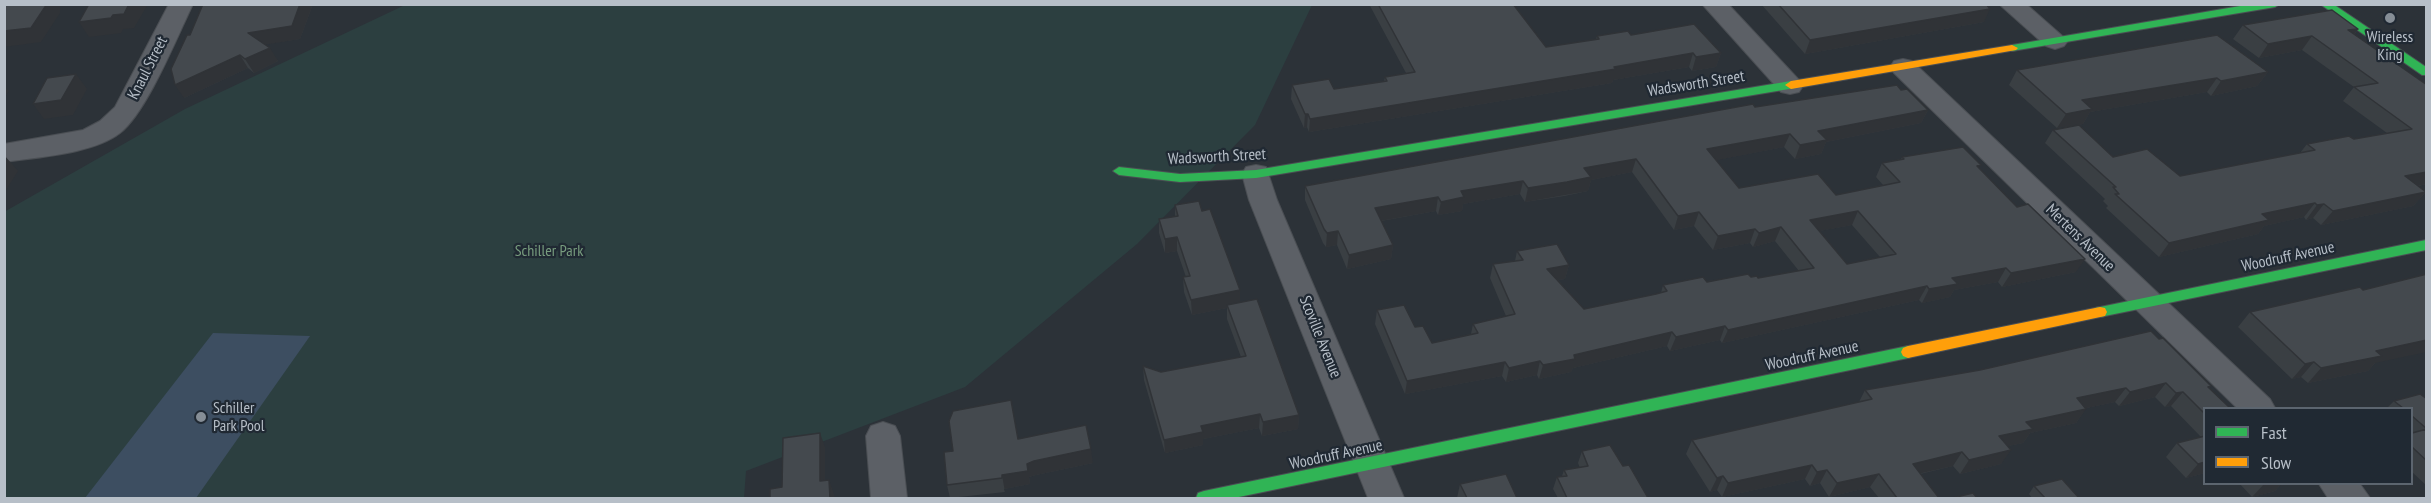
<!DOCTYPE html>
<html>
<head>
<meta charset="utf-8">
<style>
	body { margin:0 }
	#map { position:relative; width:2431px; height:503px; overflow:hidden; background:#2c3238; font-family:"PT Sans Narrow",sans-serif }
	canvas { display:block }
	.frame { position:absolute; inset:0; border:6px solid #b7bfc8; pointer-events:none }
	.legend { position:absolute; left:2203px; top:407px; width:210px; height:78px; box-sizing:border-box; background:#202933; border:2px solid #5c656f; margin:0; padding:8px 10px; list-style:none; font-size:18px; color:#b7bfc8 }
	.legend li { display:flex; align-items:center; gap:12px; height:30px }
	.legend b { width:30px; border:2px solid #5c656f }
</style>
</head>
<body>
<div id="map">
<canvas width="2431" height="503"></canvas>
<div class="frame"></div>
<ul class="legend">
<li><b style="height:8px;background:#30b455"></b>Fast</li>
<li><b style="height:8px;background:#ff9f0a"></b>Slow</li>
</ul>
</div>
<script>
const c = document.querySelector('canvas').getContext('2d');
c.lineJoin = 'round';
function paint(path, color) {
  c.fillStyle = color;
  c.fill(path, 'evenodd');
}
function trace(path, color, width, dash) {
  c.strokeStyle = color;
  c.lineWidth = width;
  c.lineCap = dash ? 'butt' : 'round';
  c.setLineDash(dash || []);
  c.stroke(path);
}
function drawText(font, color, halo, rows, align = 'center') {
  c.font = font + ' "PT Sans Narrow",sans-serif';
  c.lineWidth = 4.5;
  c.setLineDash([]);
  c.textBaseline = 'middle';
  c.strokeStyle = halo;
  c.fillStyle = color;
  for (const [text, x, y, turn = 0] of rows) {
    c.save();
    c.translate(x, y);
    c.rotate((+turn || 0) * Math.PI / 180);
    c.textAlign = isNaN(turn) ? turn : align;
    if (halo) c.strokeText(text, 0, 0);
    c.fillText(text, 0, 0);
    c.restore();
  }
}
const green = new Path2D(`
	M 405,5 L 1312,5 L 1255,125 L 1137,244 L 965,387 L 746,471 L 744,498 L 5,498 L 4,212 L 185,109 Z`);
const water = new Path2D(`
	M 213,333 L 310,336 L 196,498 L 85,498 Z`);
const street = new Path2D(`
	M 169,4 L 193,4 C 177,37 147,112 120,133 C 93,154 38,157 4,162 L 4,144 L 83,130 L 100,121 L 115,107 Z
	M 1702,4 L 1728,4 L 1799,80 L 1803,86 L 1799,92 L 1790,94 L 1781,92 Z
	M 1999,4 L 2026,4 L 2068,41 L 2064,46 L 2055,49 L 2046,46 Z
	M 1903,59 L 1912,61 L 2270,399 L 2275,408 L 2237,408 L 1894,73 L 1890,67 L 1894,61 Z
	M 1256,165 L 1266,167 L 1277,200 L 1404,498 L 1368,498 L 1249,200 L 1242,174 L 1246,167 Z
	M 883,422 L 895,426 L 900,436 L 907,498 L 871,498 L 866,436 L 871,426 Z
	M 2319,484 L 2360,484 L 2370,498 L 2328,498 Z`);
const fast = new Path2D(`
	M 2252,4 L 2280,4 L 2275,7 L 2012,51 L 2006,48 L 2012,45 Z
	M 2320,4 L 2333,4 L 2426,67 L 2426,75 L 2422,75 Z
	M 1791,81 L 1797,85 L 1795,88 L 1256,178 L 1180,182 L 1119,175 L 1113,171 L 1119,167 L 1180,174 L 1256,170 Z
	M 2426,240 L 2426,250 L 2100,317 L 2095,316 L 2093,312 L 2095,308 L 2100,307 Z
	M 1908,346 L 1913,348 L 1915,352 L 1913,356 L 1908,358 L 1234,498 L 1196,498 L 1198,493 L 1204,491 Z`);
const slow = new Path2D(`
	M 2012,45 L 2018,48 L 2016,50 L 1791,89 L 1785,85 L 1791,81 Z
	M 2100,307 L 2105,308 L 2107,312 L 2105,316 L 1908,358 L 1903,356 L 1901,352 L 1903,348 L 1908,346 Z`);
const wall = new Path2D(`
	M 203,4 L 313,4 L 300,39 L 265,44 L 278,61 L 254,73 L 248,68 L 184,98 L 190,35 Z
	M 1369,4 L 1513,4 L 1546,47 L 1596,39 L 1597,36 L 1631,35 L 1721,53 L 1716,67 L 1692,71 L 1689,67 L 1613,80 L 1612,83 L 1309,132 L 1307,127 L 1304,128 L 1291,99 L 1292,85 L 1334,89 L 1384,81 L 1385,77 L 1406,73 Z
	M 1761,4 L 1986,4 L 1984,22 L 1805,54 Z
	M 2243,25 L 2358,29 L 2354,35 L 2427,85 L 2427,184 L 2418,186 L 2426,192 L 2413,206 L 2321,225 L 2313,218 L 2306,220 L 2304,217 L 2264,226 L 2258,234 L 2159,257 L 2106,208 L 2108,206 L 2103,201 L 2105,199 L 2045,143 L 2053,130 L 2113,157 L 2180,176 L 2300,153 L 2307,144 L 2354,139 L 2387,133 L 2343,101 L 2354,87 L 2302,50 L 2259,58 L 2233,39 Z
	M 2017,70 L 2268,72 L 2257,86 L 2211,96 L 2207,92 L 2090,112 L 2083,124 L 2057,128 L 2009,85 Z
	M 1901,90 L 1928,110 L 1921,123 L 1826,142 L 1821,154 L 1795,159 L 1784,147 L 1716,160 L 1739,188 L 1836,195 L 1883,185 L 1876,177 L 1882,163 L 1901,159 L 1902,157 L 1979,168 L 2076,272 L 2002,287 L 1998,282 L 1954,290 L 1950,297 L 1922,303 L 1919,300 L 1722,343 L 1720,340 L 1670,351 L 1667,346 L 1573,368 L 1571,372 L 1539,379 L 1537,375 L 1506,382 L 1502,376 L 1405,394 L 1375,324 L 1377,310 L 1415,327 L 1432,343 L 1471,334 L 1473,324 L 1506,316 L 1490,278 L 1493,264 L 1515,261 L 1517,251 L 1569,265 L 1565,279 L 1558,280 L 1584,309 L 1661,293 L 1663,285 L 1751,277 L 1758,278 L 1799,271 L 1775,241 L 1753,247 L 1750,243 L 1713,250 L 1694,226 L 1674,230 L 1632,172 L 1591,180 L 1588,191 L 1564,196 L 1525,202 L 1520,194 L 1463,204 L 1462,211 L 1438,215 L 1436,211 L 1381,221 L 1393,245 L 1391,259 L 1347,269 L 1337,245 L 1326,247 L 1323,243 L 1305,200 L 1305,186 L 1755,107 ZM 1852,225 L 1880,257 L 1847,264 L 1819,231 Z
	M 1175,205 L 1202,211 L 1240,303 L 1299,415 L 1298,429 L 1262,436 L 1259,428 L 1203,439 L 1203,445 L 1165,453 L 1144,380 L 1143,366 L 1161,372 L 1241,357 L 1227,319 L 1227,308 L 1192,315 L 1184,292 L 1183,277 L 1186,277 L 1177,251 L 1165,253 L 1159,233 L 1159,219 L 1175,216 Z
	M 2363,290 L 2375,363 L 2368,371 L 2308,383 L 2301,377 L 2292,379 L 2238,327 L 2250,312 Z
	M 2159,339 L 2211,386 L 2209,388 L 2205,408 L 2205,473 L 2186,478 L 2166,457 L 2177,443 L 2201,437 L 2171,406 L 2165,407 L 2155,397 L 2119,406 L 2115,402 L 2086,408 L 2076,423 L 2030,433 L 2023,443 L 2008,446 L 2001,464 L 1960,474 L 1953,466 L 1920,474 L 1939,498 L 1879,498 L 1870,487 L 1829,497 L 1820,483 L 1810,486 L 1805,479 L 1722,497 L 1717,490 L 1710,492 L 1686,454 L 1692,440 L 1859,402 L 1865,390 Z
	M 2427,399 L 2427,486 L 2412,472 L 2412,408 L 2387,408 L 2394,401 Z
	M 1018,439 L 1093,463 L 1036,475 L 1029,477 L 1030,484 L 1004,489 L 1005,492 L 950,498 L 947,485 Z
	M 1582,451 L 1623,466 L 1648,498 L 1558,498 L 1553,489 L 1557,477 L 1562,476 L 1564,470 L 1580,468 L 1578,463 Z
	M 2239,483 L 2282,483 L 2275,491 L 2252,497 Z
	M 1460,484 L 1517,498 L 1457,498 Z
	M 2034,486 L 2079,498 L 2032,498 L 2029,494 Z`);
const shadedWall = new Path2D(`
	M 47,4 L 60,4 L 60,13 L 41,42 L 4,47 L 4,31 Z
	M 129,4 L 148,4 L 134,28 L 123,29 L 121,33 L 89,37 L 79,22 L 113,15 Z
	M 300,4 L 313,4 L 300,39 L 257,46 L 248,33 Z
	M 1990,9 L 1984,22 L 1805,54 L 1810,40 Z
	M 2358,29 L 2348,42 L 2348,30 Z
	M 2312,36 L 2302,50 L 2259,58 L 2268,44 Z
	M 270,48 L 278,61 L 254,73 L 245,59 Z
	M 1693,53 L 1689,67 L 1613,80 L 1612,83 L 1309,132 L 1310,119 Z
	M 1721,53 L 1716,67 L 1692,71 L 1696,57 Z
	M 240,55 L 248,68 L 184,98 L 175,85 Z
	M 2268,72 L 2257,86 L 2211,96 L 2221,81 Z
	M 76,74 L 87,89 L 73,115 L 44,119 L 33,104 Z
	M 2217,78 L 2207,92 L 2090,112 L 2083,124 L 2057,128 L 2066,114 L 2082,100 Z
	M 4,86 L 9,91 L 4,98 Z
	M 1928,110 L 1921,123 L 1826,142 L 1821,154 L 1795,159 L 1800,145 L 1818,131 Z
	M 1305,114 L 1308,114 L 1307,127 L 1304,128 Z
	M 1790,134 L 1784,147 L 1702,163 L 1707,149 Z
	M 5,156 L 18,171 L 4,193 L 4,158 Z
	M 1636,159 L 1632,172 L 1591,180 L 1588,191 L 1525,202 L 1528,188 L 1584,168 Z
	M 2427,172 L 2427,184 L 2393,190 L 2405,176 Z
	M 1523,181 L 1520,194 L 1463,204 L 1462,211 L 1438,215 L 1441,202 L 1461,191 Z
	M 2426,192 L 2413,206 L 2321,225 L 2333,211 Z
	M 1438,197 L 1436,211 L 1374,222 L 1375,208 Z
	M 2315,203 L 2304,217 L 2264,226 L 2258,234 L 2159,257 L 2169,243 L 2262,214 Z
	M 2324,204 L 2313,218 L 2306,220 L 2317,205 Z
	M 1858,211 L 1852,225 L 1804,234 L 1810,220 Z
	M 1699,212 L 1694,226 L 1674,230 L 1678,216 Z
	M 1781,227 L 1775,241 L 1753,247 L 1759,233 Z
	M 1755,229 L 1750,243 L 1713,250 L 1718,236 Z
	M 1338,231 L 1337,245 L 1326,247 L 1327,233 Z
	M 1177,237 L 1177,251 L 1165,253 L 1165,239 Z
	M 1393,245 L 1391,259 L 1347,269 L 1349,255 Z
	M 2085,259 L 2076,272 L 2002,287 L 2011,273 Z
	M 1569,265 L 1565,279 L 1544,282 L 1547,269 Z
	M 2006,268 L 1998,282 L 1954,290 L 1950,297 L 1922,303 L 1929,289 L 1952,278 Z
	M 1927,286 L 1919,300 L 1722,343 L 1728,330 Z
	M 1240,290 L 1240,305 L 1227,305 L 1227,308 L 1192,315 L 1191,300 Z
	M 1725,326 L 1720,340 L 1670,351 L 1676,337 Z
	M 1672,332 L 1667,346 L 1573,368 L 1571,372 L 1539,379 L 1543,365 L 1574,355 Z
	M 2427,340 L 2427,352 L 2375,363 L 2368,371 L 2308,383 L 2321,368 L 2376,351 Z
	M 1540,361 L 1537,375 L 1506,382 L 1509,368 Z
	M 1505,362 L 1502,376 L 1405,394 L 1407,381 Z
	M 2314,362 L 2301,377 L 2292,379 L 2305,364 Z
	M 2166,383 L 2155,397 L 2119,406 L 2130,392 Z
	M 2126,388 L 2115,402 L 2067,412 L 2077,398 Z
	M 2183,392 L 2171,406 L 2165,407 L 2176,393 Z
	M 2086,409 L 2076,423 L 2030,433 L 2023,443 L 1989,450 L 1999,436 L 2026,422 Z
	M 1260,414 L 1259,428 L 1203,439 L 1203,445 L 1165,453 L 1164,440 L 1201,426 Z
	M 1299,415 L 1298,429 L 1262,436 L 1263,422 Z
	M 820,433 L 825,447 L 825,496 L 820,481 Z
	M 1091,449 L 1093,463 L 1036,475 L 1029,477 L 1030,484 L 1004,489 L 1005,492 L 1002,475 L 1034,461 Z
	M 2011,450 L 2001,464 L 1960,474 L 1969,460 Z
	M 1962,452 L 1953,466 L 1904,477 L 1913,464 Z
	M 2205,462 L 2205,473 L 2186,478 L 2198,464 Z
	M 1812,465 L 1805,479 L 1722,497 L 1728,483 Z
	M 1827,470 L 1820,483 L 1810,486 L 1817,472 Z
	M 1879,474 L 1870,487 L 1829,497 L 1837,483 Z
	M 1723,476 L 1717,490 L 1710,492 L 1717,478 Z
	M 829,480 L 834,494 L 835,498 L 830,498 Z
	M 2265,483 L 2282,483 L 2275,491 L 2252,497 Z`);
const building = new Path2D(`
	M 4,4 L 47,4 L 31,28 L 4,31 Z
	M 89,4 L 129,4 L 124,14 L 113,15 L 111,18 L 79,22 Z
	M 203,4 L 300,4 L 292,26 L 248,33 L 270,48 L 245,59 L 240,55 L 175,85 L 171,69 L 187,35 L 190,35 Z
	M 1378,4 L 1513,4 L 1546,47 L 1599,39 L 1597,36 L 1628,31 L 1631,35 L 1694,24 L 1721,53 L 1696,57 L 1693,53 L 1614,67 L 1616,69 L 1310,119 L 1308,114 L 1305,114 L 1292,85 L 1329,79 L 1334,89 L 1387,81 L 1385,77 L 1415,72 Z
	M 1778,4 L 1986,4 L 1990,9 L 1810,40 Z
	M 2332,10 L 2358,29 L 2348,30 L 2427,85 L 2427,172 L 2405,176 L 2426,192 L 2333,211 L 2324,204 L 2317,205 L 2315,203 L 2262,214 L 2269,220 L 2169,243 L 2115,194 L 2119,194 L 2113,187 L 2116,187 L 2053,130 L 2079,125 L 2113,157 L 2147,149 L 2180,176 L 2315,150 L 2307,144 L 2349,136 L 2354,139 L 2412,129 L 2354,87 L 2378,83 L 2312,36 L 2268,44 L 2243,25 Z
	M 2217,35 L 2268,72 L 2221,81 L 2217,78 L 2082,100 L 2092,109 L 2066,114 L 2017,70 Z
	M 76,74 L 61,100 L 33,104 L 47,78 Z
	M 1897,85 L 1901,90 L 1907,89 L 1928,110 L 1818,131 L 1827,140 L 1800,145 L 1790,134 L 1707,149 L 1739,188 L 1818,174 L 1836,195 L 1900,182 L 1882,163 L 1904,159 L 1902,157 L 1963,147 L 1981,165 L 1977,166 L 2017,207 L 2028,204 L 2085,259 L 2011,273 L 2006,268 L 1952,278 L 1958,284 L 1929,289 L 1927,286 L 1728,330 L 1725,326 L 1676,337 L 1672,332 L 1574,355 L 1575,359 L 1543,365 L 1540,361 L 1509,368 L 1505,362 L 1407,381 L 1377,310 L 1404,305 L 1415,327 L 1423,326 L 1432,343 L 1478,333 L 1473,324 L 1515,314 L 1493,264 L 1523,260 L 1517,251 L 1557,244 L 1569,265 L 1547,269 L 1584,309 L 1656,294 L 1667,291 L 1663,285 L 1703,277 L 1707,282 L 1748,274 L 1751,277 L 1757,276 L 1758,278 L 1814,268 L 1781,227 L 1759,233 L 1755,229 L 1718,236 L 1699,212 L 1678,216 L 1636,159 L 1584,168 L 1591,177 L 1567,182 L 1528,188 L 1523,181 L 1461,191 L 1464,197 L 1441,202 L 1438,197 L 1375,208 L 1393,245 L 1349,255 L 1338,231 L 1327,233 L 1324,229 L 1305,186 L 1753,104 L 1755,107 ZM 1858,211 L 1896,254 L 1847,264 L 1810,220 Z
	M 1199,201 L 1202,211 L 1210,209 L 1240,290 L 1191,300 L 1183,277 L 1190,276 L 1177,237 L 1165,239 L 1159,219 L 1178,216 L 1175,205 Z
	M 2427,274 L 2427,340 L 2376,351 L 2382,356 L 2321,368 L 2314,362 L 2305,364 L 2250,312 L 2360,287 L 2363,290 Z
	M 1257,299 L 1299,415 L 1263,422 L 1260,414 L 1201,426 L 1203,432 L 1164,440 L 1143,366 L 1161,372 L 1246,356 L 1227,305 Z
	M 2151,331 L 2159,339 L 2163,338 L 2211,386 L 2208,387 L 2230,408 L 2205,408 L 2205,414 L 2183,392 L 2176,393 L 2166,383 L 2130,392 L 2126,388 L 2077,398 L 2086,409 L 2026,422 L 2033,429 L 1999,436 L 2011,450 L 1969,460 L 1962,452 L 1913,464 L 1939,498 L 1897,498 L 1879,474 L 1837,483 L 1827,470 L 1817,472 L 1812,465 L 1728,483 L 1723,476 L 1717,478 L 1692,440 L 1872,399 L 1865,390 L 1980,370 Z
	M 2420,394 L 2427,399 L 2427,429 L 2412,416 L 2412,408 L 2403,408 L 2394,401 Z
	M 1011,400 L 1018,439 L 1086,425 L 1091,449 L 1034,461 L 1027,464 L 1028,471 L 1002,475 L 1002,478 L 947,485 L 944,452 L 953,451 L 949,421 L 953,411 Z
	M 2427,429 L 2427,461 L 2412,447 L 2412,433 Z
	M 820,433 L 820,481 L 829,480 L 830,498 L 770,498 L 770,489 L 782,487 L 783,438 Z
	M 2205,436 L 2205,462 L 2198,464 L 2177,443 Z
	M 1610,445 L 1623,466 L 1629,465 L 1648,498 L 1567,498 L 1557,477 L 1567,476 L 1564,470 L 1588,466 L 1582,451 Z
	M 1506,474 L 1517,498 L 1467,498 L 1460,484 Z
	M 2062,479 L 2079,498 L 2045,498 L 2034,486 Z
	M 1973,493 L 1977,498 L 1952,498 Z`);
const markers = [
	[2390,18,6,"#868e96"],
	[201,417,6,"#868e96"]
];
const poiNames = [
	["Wireless",2390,37],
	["King",2390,55],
	["Schiller",213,408,"left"],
	["Park Pool",213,426,"left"]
];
const streetNames = [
	["Knaul Street",148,68,-63],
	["Wadsworth Street",1696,84,-9],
	["Wadsworth Street",1217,157,-3],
	["Mertens Avenue",2080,238,44],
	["Woodruff Avenue",2288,257,-12],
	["Scoville Avenue",1320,337,68],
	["Woodruff Avenue",1812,356,-12],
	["Woodruff Avenue",1336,455,-12]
];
const parkNames = [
	["Schiller Park",549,251]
];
paint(green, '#2c3f40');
paint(water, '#3d4e61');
trace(street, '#4a4e53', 2);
trace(fast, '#4a4e53', 2);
trace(slow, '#4a4e53', 2);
paint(street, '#5c6066');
paint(fast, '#30b455');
paint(slow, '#ff9f0a');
paint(wall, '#3a3f43');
paint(shadedWall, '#303337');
paint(building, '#44494e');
trace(building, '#303337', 1.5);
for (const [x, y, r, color] of markers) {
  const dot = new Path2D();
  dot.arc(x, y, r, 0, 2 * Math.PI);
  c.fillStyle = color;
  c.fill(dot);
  trace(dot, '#202933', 2);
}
drawText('16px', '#b7bfc8', '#202933', poiNames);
drawText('16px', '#b7bfc8', '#202933', streetNames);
drawText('16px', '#779c7e', '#202933', parkNames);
</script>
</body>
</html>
